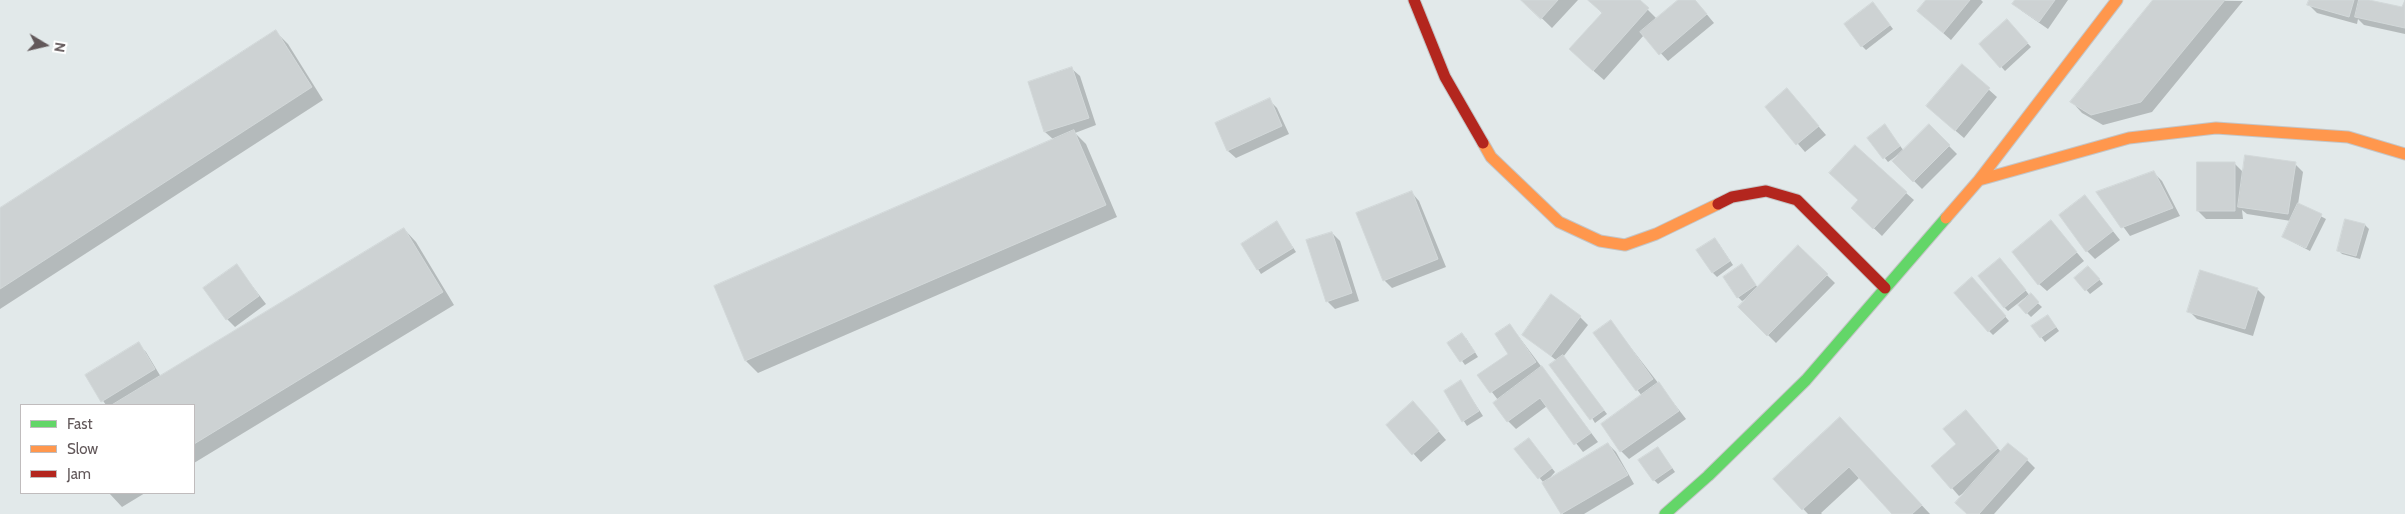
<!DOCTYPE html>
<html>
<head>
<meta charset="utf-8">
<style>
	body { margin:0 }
	#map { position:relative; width:2405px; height:514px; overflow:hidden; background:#e2e9ea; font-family:Cabin,sans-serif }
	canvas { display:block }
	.legend { position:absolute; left:20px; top:404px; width:175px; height:90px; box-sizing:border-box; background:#fff; border:1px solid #c0bcbd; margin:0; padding:6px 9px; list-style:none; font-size:15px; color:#62585a }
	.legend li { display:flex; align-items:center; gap:10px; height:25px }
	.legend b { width:25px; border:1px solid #c0bcbd }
	.north { position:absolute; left:20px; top:20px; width:50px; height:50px; -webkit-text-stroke:4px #fff; paint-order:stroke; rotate:99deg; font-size:14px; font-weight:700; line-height:20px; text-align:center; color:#62585a }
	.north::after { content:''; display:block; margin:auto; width:18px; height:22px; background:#62585a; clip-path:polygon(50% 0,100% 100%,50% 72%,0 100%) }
</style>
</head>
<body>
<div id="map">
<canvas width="2405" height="514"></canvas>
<ul class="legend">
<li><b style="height:6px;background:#63d668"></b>Fast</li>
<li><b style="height:6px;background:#ff974d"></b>Slow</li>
<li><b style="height:6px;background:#b3261e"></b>Jam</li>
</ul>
<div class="north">N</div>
</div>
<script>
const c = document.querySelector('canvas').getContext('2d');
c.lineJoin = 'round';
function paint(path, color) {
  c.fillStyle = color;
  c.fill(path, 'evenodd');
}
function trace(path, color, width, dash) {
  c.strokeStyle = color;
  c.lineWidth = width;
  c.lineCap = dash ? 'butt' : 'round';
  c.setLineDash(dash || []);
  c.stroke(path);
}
const shadow = new Path2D(`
	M 1523,0 L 1578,0 L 1552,28 Z
	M 1589,0 L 1638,0 L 1657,19 L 1680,0 L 1695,0 L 1714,23 L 1668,61 L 1644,35 L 1604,80 L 1581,60 L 1603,14 Z
	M 1928,0 L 1981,0 L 1983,2 L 1951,40 L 1918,11 Z
	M 2016,0 L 2068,0 L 2048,29 L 2022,11 L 2014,4 Z
	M 2155,0 L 2243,1 L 2152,112 L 2103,125 L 2082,113 L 2072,102 Z
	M 2310,0 L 2364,0 L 2403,8 L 2405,0 L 2405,34 L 2364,25 L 2358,19 L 2357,24 L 2317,13 L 2309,5 Z
	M 1877,8 L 1893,29 L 1866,50 L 1862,46 Z
	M 2007,21 L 2031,47 L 2005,71 L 1981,44 Z
	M 275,31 L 288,44 L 323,100 L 0,309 L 0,210 Z
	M 1962,66 L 1997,97 L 1964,138 L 1936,114 Z
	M 1072,69 L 1080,76 L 1096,125 L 1075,133 L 1086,144 L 1117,217 L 758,373 L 746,361 L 715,287 L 1054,140 L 1045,132 L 1030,83 Z
	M 1787,90 L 1826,135 L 1805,152 L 1766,107 Z
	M 1269,100 L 1277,108 L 1289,134 L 1236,158 L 1228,151 L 1216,124 Z
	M 1929,126 L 1957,154 L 1922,189 L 1894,161 L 1899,156 L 1898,155 L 1888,162 L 1869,138 L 1888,130 L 1904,151 Z
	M 2234,163 L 2244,173 L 2295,164 L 2303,172 L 2298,204 L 2326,219 L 2310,251 L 2283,237 L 2291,221 L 2247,214 L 2242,210 L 2243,219 L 2206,219 L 2198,211 Z
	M 2154,173 L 2162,181 L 2180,216 L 2130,236 L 2098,192 Z
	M 1412,193 L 1419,201 L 1446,267 L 1392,288 L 1384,280 Z
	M 1906,193 L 1914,200 L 1882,236 L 1861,216 Z
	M 2085,196 L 2120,240 L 2095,259 L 2087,251 Z
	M 1277,223 L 1296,252 L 1261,274 L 1242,244 Z
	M 2365,225 L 2369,229 L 2360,259 L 2342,254 L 2338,250 Z
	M 404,229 L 416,242 L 454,305 L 194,463 L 194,405 L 106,405 L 86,376 L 138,344 L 146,352 L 161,377 Z
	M 2058,230 L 2084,261 L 2047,291 L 2039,284 Z
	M 1332,233 L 1340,241 L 1359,301 L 1335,309 L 1327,301 Z
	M 1719,244 L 1733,265 L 1717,277 L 1713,273 Z
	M 1798,247 L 1835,283 L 1776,343 L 1740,307 L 1748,298 L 1742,301 L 1738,297 L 1742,266 L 1758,288 Z
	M 2004,263 L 2030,296 L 2042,307 L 2031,317 L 2027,313 L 2026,297 L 2008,311 L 2004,307 Z
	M 237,266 L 266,304 L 235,327 L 227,319 Z
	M 2092,271 L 2103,284 L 2090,294 L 2076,278 Z
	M 1976,283 L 2009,321 L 1993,335 L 1989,331 Z
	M 2257,289 L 2265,297 L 2253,336 L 2197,319 L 2189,311 Z
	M 1580,317 L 1588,325 L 1563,357 L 1607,414 L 1595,423 L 1557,361 L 1524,334 Z
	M 2051,320 L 2059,331 L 2045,342 L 2033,326 Z
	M 1611,322 L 1686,419 L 1629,459 L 1621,451 L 1642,396 L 1595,334 Z
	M 1510,325 L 1598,442 L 1583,452 L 1547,406 L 1516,429 L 1508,421 L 1498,400 L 1479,375 L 1509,354 Z
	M 1466,338 L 1478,357 L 1465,365 L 1449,343 Z
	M 1461,382 L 1483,416 L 1467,426 L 1445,392 Z
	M 1421,411 L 1446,440 L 1421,462 L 1388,425 Z
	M 1974,420 L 2001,452 L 2027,460 L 2035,468 L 1994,514 L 1968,514 L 1967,491 L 1959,496 L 1952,488 L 1958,445 Z
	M 1850,429 L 1930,514 L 1894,514 L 1860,477 L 1821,513 L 1822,514 L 1808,514 L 1775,479 Z
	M 1532,443 L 1555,472 L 1546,482 L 1608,444 L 1616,452 L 1634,484 L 1584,514 L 1563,514 L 1543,482 L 1516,449 Z
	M 1661,452 L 1675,472 L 1658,484 L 1654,480 Z
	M 109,493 L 145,493 L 122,507 Z`);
const building = new Path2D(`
	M 1521,0 L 1558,0 L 1541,19 Z
	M 1588,0 L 1640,0 L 1649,8 L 1593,71 L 1569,49 L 1602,13 Z
	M 1678,0 L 1695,0 L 1707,14 L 1659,55 L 1640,32 Z
	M 1926,0 L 1970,0 L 1943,33 L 1917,11 Z
	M 2015,0 L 2055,0 L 2039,22 L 2012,4 Z
	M 2153,0 L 2225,0 L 2141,102 L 2091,115 L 2070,102 Z
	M 2309,0 L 2354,0 L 2349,17 L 2307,5 Z
	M 2359,0 L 2369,0 L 2402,7 L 2405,0 L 2405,28 L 2355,17 Z
	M 1873,2 L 1890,25 L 1861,47 L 1844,24 Z
	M 2007,19 L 2028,43 L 2000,68 L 1979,44 Z
	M 276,30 L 312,87 L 0,289 L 0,208 Z
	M 1962,64 L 1990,88 L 1955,131 L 1926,106 Z
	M 1072,67 L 1089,118 L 1044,132 L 1028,82 Z
	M 1787,88 L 1819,126 L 1796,145 L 1765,107 Z
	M 1270,98 L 1282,126 L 1227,151 L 1215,123 Z
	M 1885,124 L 1900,146 L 1883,159 L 1867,138 Z
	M 1929,124 L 1950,145 L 1913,182 L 1892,161 Z
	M 1074,130 L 1106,205 L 745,361 L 714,286 Z
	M 1855,145 L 1907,192 L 1873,229 L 1851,208 L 1858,200 L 1829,173 Z
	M 2245,155 L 2296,162 L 2288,214 L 2238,207 Z
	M 2197,162 L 2235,162 L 2235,211 L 2197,211 Z
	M 2154,171 L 2173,208 L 2121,228 L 2096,192 Z
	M 1412,191 L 1438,259 L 1383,281 L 1356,213 Z
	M 2085,195 L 2113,231 L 2086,252 L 2059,215 Z
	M 2298,203 L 2322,214 L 2306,248 L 2282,237 Z
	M 2345,219 L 2365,224 L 2356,256 L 2337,251 Z
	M 2051,220 L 2077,252 L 2038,285 L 2012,252 Z
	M 1277,221 L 1293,248 L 1257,270 L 1241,244 Z
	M 404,228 L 443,292 L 194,444 L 194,405 L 112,405 Z
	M 1332,232 L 1352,293 L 1326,302 L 1306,240 Z
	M 1715,238 L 1730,261 L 1712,273 L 1696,250 Z
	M 1798,245 L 1828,274 L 1767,336 L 1738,307 Z
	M 2000,258 L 2026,290 L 2004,308 L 1978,276 Z
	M 237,264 L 259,296 L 226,320 L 203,288 Z
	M 1742,264 L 1756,285 L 1737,298 L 1723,277 Z
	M 2088,266 L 2100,279 L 2085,291 L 2074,278 Z
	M 2200,270 L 2258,288 L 2245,329 L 2187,312 Z
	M 1972,277 L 2006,316 L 1988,332 L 1954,293 Z
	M 2031,293 L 2039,302 L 2026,314 L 2018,305 Z
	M 1551,294 L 1581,316 L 1551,356 L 1522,335 Z
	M 2048,315 L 2056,327 L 2040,338 L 2031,326 Z
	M 1611,320 L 1653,379 L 1636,391 L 1593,333 Z
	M 1510,324 L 1536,362 L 1490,393 L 1477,375 L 1508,354 L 1495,334 Z
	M 1462,333 L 1475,352 L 1460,362 L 1447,343 Z
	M 139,342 L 155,369 L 101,402 L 85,375 Z
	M 1563,355 L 1604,410 L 1590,420 L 1549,365 Z
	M 1542,366 L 1591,433 L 1574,445 L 1540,398 L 1507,422 L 1493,403 Z
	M 1461,380 L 1479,411 L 1462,422 L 1444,391 Z
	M 1659,382 L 1679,411 L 1620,452 L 1601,424 Z
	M 1413,401 L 1439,431 L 1412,455 L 1386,425 Z
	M 1966,410 L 1998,448 L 1951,489 L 1931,466 L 1956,444 L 1943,429 Z
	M 1840,417 L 1922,505 L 1912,514 L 1892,514 L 1849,467 L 1802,510 L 1773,479 Z
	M 1529,438 L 1552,468 L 1538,479 L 1514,449 Z
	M 1608,443 L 1628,475 L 1561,514 L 1542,483 Z
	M 2008,443 L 2028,459 L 1979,514 L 1967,514 L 1955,503 Z
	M 1658,447 L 1672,468 L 1653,481 L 1638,460 Z`);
const fast = new Path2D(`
	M 1665,514 L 1708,476 L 1806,380 L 1946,218`);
const slow = new Path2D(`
	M 1483,143 L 1491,157 L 1559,222 L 1600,241 L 1625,245 L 1656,234 L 1718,204
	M 1979,180 L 2129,138 L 2216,128 L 2348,137 L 2405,154
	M 1946,218 L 1979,180 L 2117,0`);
const jam = new Path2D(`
	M 1414,0 L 1445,77 L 1483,143
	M 1718,204 L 1732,197 L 1766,191 L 1797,200 L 1885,288`);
paint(shadow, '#0003');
paint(building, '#cdd2d3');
trace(building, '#d2d8d9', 1);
trace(fast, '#c4c5c6', 13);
trace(slow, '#c4c5c6', 13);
trace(jam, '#c4c5c6', 13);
trace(fast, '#63d668', 11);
trace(slow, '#ff974d', 11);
trace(jam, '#b3261e', 11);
</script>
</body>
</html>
